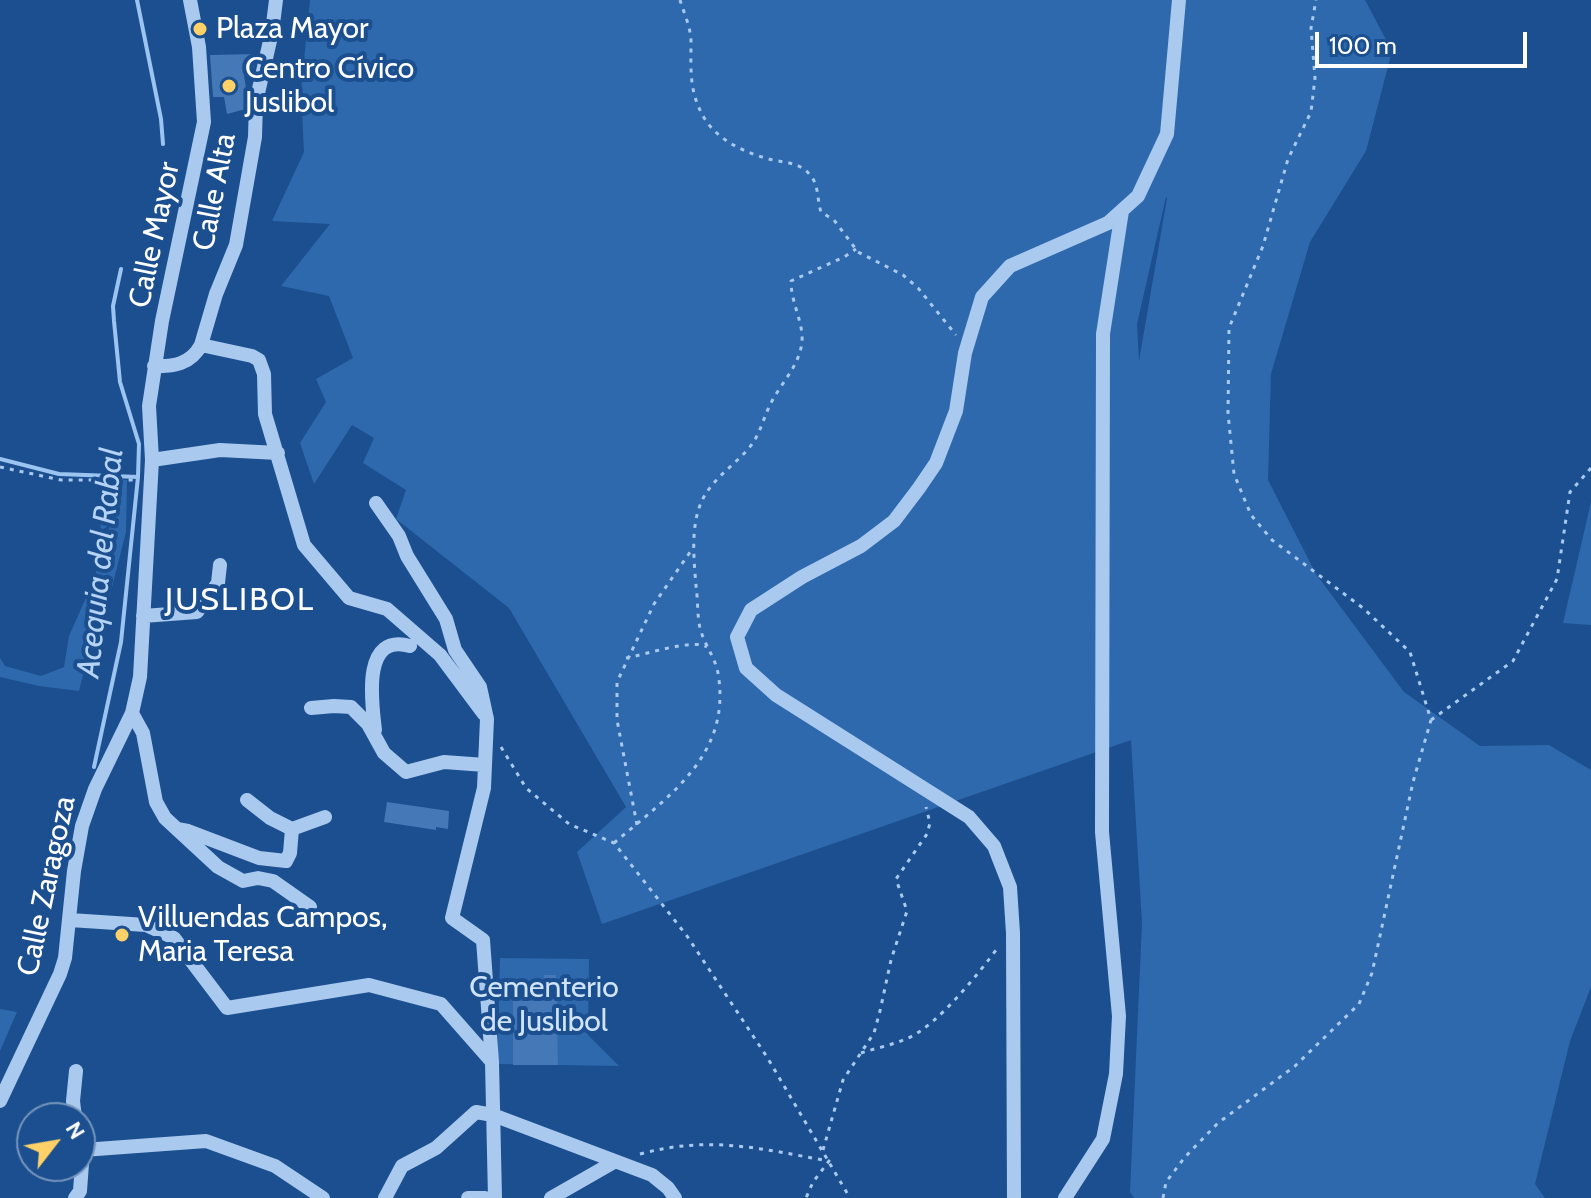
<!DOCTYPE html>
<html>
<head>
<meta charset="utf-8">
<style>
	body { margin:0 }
	#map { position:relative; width:1591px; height:1198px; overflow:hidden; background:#1b4f8f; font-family:Cabin,sans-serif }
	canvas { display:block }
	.north { position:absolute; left:16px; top:1102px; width:80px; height:80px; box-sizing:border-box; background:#1b4f8f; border:2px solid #7695bc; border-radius:50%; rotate:59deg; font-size:22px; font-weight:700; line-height:32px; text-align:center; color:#fff }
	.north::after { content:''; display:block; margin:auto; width:28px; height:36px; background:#ffd166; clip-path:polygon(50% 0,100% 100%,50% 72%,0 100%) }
	.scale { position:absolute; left:1315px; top:32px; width:212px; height:36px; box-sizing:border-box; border:4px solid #fff; border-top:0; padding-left:10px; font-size:24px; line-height:28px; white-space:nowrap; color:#fff; -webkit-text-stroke:6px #1b4f8f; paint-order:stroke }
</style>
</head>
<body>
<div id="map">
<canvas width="1591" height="1198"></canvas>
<div class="north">N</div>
<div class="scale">100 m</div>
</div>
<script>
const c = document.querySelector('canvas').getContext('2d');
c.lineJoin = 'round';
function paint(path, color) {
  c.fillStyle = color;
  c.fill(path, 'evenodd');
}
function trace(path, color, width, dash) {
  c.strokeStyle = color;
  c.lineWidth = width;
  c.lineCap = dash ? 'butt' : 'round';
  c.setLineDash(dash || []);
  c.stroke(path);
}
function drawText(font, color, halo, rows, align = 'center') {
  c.font = font + ' Cabin,sans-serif';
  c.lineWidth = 8;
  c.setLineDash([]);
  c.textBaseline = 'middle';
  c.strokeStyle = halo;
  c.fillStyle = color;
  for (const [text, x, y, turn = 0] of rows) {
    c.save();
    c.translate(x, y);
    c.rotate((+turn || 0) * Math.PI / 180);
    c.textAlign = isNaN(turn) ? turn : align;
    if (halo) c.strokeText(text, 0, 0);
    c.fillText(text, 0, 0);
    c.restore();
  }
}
const green = new Path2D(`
	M 310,0 L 1365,0 L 1392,51 L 1366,151 L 1310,242 L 1271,374 L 1268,480 L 1316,574 L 1404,692 L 1480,746 L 1549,745 L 1591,770 L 1591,987 L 1570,1041 L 1535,1184 L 1545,1198 L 1134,1198 L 1130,1192 L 1142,923 L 1131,740 L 602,924 L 577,852 L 626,807 L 509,608 L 396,519 L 406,490 L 363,463 L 374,438 L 352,425 L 314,484 L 300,443 L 326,402 L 316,379 L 353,358 L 329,296 L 281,286 L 330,224 L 272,221 L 304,152 L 301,90 ZM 1166,197 L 1167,198 L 1139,361 L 1137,324 Z
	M 105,480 L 127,480 L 126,532 L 109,599 L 95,628 L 79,691 L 39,686 L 0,677 L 0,658 L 5,666 L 41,676 L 64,667 L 69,636 L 93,582 L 110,525 L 100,531 Z
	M 1591,502 L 1591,625 L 1563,623 Z
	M 500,958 L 589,959 L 588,1035 L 619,1066 L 497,1064 Z
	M 0,1009 L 17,1012 L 0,1051 Z`);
const stream = new Path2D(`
	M 137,0 L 161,119 L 163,144
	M 0,459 L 59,474 L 138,477
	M 94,767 L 121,642 L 138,477 L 139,444 L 120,382 L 114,321 L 113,306 L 121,269`);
const building = new Path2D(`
	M 257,54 L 252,73 L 244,75 L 247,95 L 246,109 L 227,114 L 224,97 L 213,97 L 210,55 Z
	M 387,802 L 449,811 L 448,829 L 436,827 L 436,830 L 384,822 Z
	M 544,975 L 556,975 L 558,1065 L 513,1065 L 513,1001 L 544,1001 Z`);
const path = new Path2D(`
	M 680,0 C 684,13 691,28 691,42 C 691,68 689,90 702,114 C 715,140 747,154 773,160 C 788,163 801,163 811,176 C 819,186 817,200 821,212 L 834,220 L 858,252 L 903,275 L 918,288 L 956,335
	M 0,467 L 61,480 L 139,480
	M 626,658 C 644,655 694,638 707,647
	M 1431,720 L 1513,661 L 1557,579 L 1570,492 L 1591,468
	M 501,747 L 526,788 L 569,824 L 614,843 L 687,936 L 767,1057 L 850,1198
	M 637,825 L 617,720 L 617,682 L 654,604 L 693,548
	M 614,843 C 669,796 732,755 718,673 C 715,657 704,644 700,628 C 697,615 698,599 696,586 C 694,560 691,532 699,508 C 708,481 732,468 749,448 C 760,435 763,419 770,405 C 781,382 804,362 802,334 C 800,316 791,300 791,281 L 844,257 L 856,249
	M 861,1053 C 876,1048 893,1045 908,1038 C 937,1026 980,972 999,946
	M 823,1150 L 843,1080 L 874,1033 L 880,1011 L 891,960 L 907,911 L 896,879 L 927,834 L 930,823 L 926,807
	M 640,1154 C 710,1135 761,1149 829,1161 L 813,1182 L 806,1198
	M 1163,1198 L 1166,1182 L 1185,1157 L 1218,1123 L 1295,1066 L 1359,1004 L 1372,973 L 1413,782 L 1431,720 L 1410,652 L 1363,608 L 1272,540 L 1251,515 L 1234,474 L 1228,413 L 1229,328 L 1263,246 L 1288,159 L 1311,112 L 1315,78 L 1311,28 L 1316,0`);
const minor = new Path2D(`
	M 201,345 L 216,294 L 236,245 L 255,137 L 256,102 L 272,32 L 276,0
	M 154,366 C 173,367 191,364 201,345 L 252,356 L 259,360 L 264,374 L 265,414 L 304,545 L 349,598 L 387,609 L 440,655 L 484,714
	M 152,460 L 220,450 L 278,453
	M 376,503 L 399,536 L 407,556 L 446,619 L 455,650 L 480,687 L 487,719 L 484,788 L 452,918 L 483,940 L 492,1062 L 495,1198
	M 143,616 L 197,612 L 218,583 L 220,565
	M 311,708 L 334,706 L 351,707 L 368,724 L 384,753 L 406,772 L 444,762 L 485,765
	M 132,713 L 143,733 L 156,802 L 165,818 L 218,867 L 243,881 L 258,878 L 273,881 L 310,907
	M 375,730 C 372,704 361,632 410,646
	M 247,800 L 270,818 L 292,829 L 325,817
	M 177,829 L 188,831 L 259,858 L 286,861 L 290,853 L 292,829
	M 70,920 L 146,925 L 174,938 L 227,1008 L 369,985 L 441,1004 L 492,1062
	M 0,1101 L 60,974 L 65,958 L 74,871 L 82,826 L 95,789 L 132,713 L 140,677 L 152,460 L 149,406 L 162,321 L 204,122 L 199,47 L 190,0
	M 75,1118 L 73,1101 L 76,1071
	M 75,1198 L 80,1191 L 83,1150 L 206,1141 L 275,1166 L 323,1198
	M 385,1198 L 402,1166 L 436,1148 L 476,1112 L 493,1115 L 652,1175 L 668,1188 L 675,1198
	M 468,1198 L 485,1198
	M 551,1198 L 614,1162
	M 1014,1198 L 1013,933 L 1010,887 L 994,846 L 969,817 L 776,695 L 746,668 L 737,637 L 751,610 L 802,577 L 861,546 L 894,521 L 919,488 L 936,463 L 956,411 L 965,353 L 982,297 L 1010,266 L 1108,223 L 1138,196 L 1167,134 L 1179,0
	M 1065,1198 L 1103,1139 L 1116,1074 L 1119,1016 L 1102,832 L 1103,334 L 1122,211`);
const markers = [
	[200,29,8,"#ffd166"],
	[229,86,8,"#ffd166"],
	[122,935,8,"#ffd166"]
];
const poiNames = [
	["Plaza Mayor",216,29],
	["Centro Cívico",245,69],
	["Juslibol",245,103],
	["Villuendas Campos,",138,918],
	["Maria Teresa",138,952]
];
const streetNames = [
	["Calle Alta",215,192,-79],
	["Calle Mayor",155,235,-78],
	["Calle Zaragoza",47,886,-78]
];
const parkNames = [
	["Cementerio",544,988],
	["de Juslibol",544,1022]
];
const waterNames = [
	["Acequia del Rabal",101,563,-84]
];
const neighbourhoodNames = [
	["JUSLIBOL",240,601]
];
paint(green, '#2e69ad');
trace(stream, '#9cc4f0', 4);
paint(building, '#4478b7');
trace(path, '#a9c9ee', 3, [4, 6]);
trace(minor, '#a9c9ee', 14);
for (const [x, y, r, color] of markers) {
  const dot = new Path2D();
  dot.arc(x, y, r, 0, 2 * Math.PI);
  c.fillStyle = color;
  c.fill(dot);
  trace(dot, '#1b4f8f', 3);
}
drawText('30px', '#fff', '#1b4f8f', poiNames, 'left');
drawText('30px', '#fff', '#1b4f8f', streetNames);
drawText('30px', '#cfe3fa', '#1b4f8f', parkNames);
drawText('italic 32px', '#b5d3f5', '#1b4f8f', waterNames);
c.letterSpacing = '2px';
drawText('32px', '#fff', '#1b4f8f', neighbourhoodNames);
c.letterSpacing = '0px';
</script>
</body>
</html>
